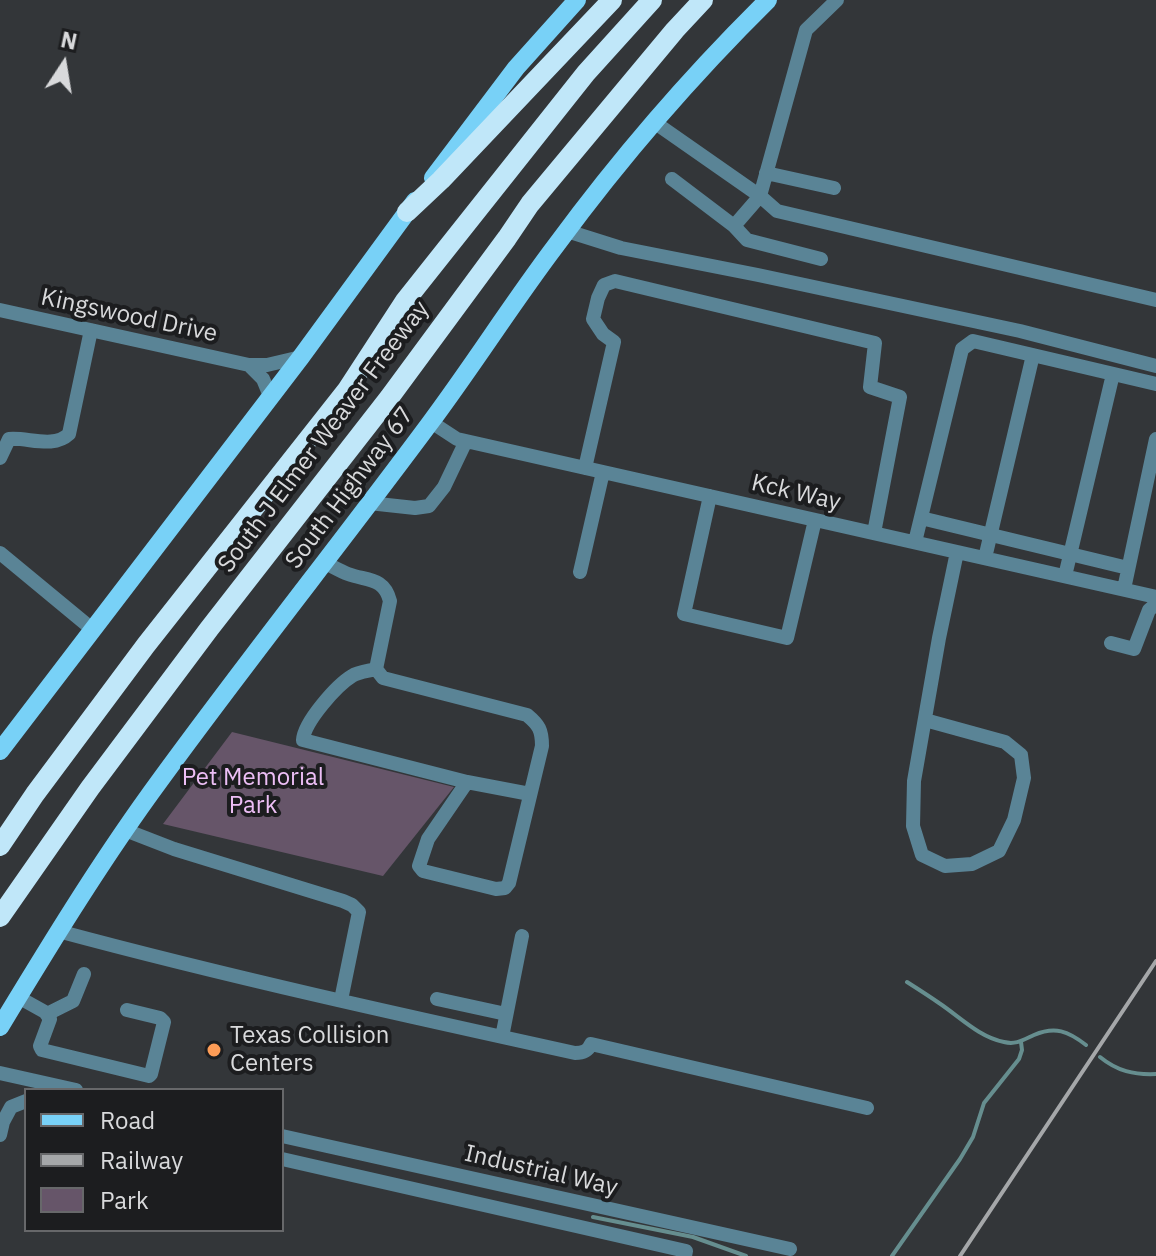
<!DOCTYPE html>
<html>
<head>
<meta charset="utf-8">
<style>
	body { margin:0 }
	#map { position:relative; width:1156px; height:1256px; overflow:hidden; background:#333639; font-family:"IBM Plex Sans",sans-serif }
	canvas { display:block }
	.legend { position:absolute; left:24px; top:1088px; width:260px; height:144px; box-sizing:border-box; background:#1c1d1f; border:2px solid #67686a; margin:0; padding:10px 14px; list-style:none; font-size:24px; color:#d8d9db }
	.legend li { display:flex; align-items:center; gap:16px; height:40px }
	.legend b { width:40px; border:2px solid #67686a }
	.north { position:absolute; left:24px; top:24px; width:80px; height:80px; -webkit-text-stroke:6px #1c1d1f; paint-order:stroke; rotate:12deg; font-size:22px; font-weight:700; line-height:32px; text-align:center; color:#d8d9db }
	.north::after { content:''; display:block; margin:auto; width:28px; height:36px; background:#d8d9db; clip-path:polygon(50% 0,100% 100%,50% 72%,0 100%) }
</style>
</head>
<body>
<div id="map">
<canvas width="1156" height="1256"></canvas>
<ul class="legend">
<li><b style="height:10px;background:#78d1f7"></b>Road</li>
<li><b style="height:10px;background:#a5a7a9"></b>Railway</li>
<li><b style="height:22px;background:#665569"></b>Park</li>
</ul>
<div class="north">N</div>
</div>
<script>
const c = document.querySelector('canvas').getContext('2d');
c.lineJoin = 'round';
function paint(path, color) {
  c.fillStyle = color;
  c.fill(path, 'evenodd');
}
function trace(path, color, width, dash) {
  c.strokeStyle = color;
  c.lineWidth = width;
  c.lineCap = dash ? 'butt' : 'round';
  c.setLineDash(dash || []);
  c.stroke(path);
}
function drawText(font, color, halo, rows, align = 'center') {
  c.font = font + ' "IBM Plex Sans",sans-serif';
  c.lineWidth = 8;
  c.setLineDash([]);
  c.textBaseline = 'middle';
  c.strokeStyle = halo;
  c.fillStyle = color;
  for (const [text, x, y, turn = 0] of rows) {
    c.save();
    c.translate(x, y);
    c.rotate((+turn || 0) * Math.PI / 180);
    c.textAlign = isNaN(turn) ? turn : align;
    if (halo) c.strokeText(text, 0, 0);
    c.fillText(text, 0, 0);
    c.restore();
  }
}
const green = new Path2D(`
	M 232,732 L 454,787 L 383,876 L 163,824 Z`);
const stream = new Path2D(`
	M 907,982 C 918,989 929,996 939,1003 C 960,1017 979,1037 1004,1042 C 1016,1045 1023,1040 1034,1035 C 1055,1026 1068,1031 1086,1045
	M 1100,1057 C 1117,1071 1134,1075 1156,1074
	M 593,1217 L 693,1237 L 746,1256
	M 892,1256 L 960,1159 L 973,1137 L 984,1103 L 1019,1059 L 1022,1050 L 1021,1042`);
const minor = new Path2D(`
	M 654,122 L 760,196 L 777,211 L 1156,300
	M 766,173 L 834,188
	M 672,179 L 734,226
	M 567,231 L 621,248 L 758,275 L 1020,331 L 1156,366
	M 821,259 L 747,240 L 734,226 L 760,196 L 806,30 L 837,0
	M 0,310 L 249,365 L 267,365 L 301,357
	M 249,365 L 263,379 L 270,396
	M 431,422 L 457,439 L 1156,597
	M 0,458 L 9,439 C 28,437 53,449 69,434 L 91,330
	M 585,468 L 614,342 L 603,334 L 593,319 L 598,298 L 604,285 L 615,281 L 875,343 L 870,387 L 900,397 L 874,533
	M 710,496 L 684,614 L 787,638 L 815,520
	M 369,503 L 415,508 L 429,506 L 444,487 L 466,441
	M 921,518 L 1128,568
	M 915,542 L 962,349 L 973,341 L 1156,384
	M 0,553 L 92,629
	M 985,558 L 1033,355
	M 323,562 C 332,566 340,571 348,574 C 367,581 384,577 390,601 L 376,669 L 383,678 L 527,715 C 539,725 542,730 542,746 L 509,883 L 505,888 L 496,889 L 423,871 L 419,866 L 428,839 L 467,782 L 303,740 C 304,722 337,685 352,676 C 358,672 369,671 376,669
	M 580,572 L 603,472
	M 1065,576 L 1113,374
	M 1124,589 L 1156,439
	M 1111,643 L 1134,649 L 1149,610 L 1156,604
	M 925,720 L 1005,742 L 1021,755 L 1024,778 L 1014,820 L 999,851 L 972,864 L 945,866 L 922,855 L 913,826 L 914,781 L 939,638 L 957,552
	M 467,782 L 530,794
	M 125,830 L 174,849 L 343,901 L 352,905 L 359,912 L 341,1000
	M 58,931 C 229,977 402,1015 575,1053 C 583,1053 588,1051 591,1044 L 867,1108
	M 18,997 L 45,1012 L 50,1019 L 40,1046 L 42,1050 L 149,1076 L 151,1074 L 164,1022 L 160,1018 L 127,1010
	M 437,999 L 506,1014
	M 47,1014 L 73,1001 L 84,974
	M 502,1037 L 522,936
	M 0,1073 L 76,1090
	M 0,1135 L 3,1122 L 11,1107 L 26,1101
	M 282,1136 L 790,1249
	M 282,1159 L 686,1251 L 685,1256`);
const major = new Path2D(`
	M 433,178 L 516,68 L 577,0
	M 0,751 L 301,357 L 415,201
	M 0,1027 C 48,948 96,869 150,794 C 241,668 338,547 430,423 C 474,364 513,302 557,244 C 621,157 691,76 768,0`);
const highway = new Path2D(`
	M 407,212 L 441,180 L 612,0
	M 0,846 L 35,794 L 146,645 L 347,390 L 405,301 L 586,73 L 652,0
	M 0,917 L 90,788 L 209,629 L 389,398 L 507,238 L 530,204 L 675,30 L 703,0`);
const rail = new Path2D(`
	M 960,1256 L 1156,961`);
const markers = [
	[214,1050,8,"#fd9c56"]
];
const streetNames = [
	["Kingswood Drive",129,316,12],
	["South J Elmer Weaver Freeway",324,437,-53],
	["South Highway 67",350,488,-53],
	["Kck Way",796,493,13],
	["Industrial Way",541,1171,13]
];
const parkNames = [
	["Pet Memorial",253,778],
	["Park",253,806]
];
const poiNames = [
	["Texas Collision",230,1036],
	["Centers",230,1064]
];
paint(green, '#665569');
trace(stream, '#668e8f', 4);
trace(minor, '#5a8496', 14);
trace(major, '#78d1f7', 18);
trace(highway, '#c0e7f9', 20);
trace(rail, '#a5a7a9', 4);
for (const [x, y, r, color] of markers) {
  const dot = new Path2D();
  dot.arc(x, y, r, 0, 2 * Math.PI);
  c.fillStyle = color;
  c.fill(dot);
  trace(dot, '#1c1d1f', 3);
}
drawText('24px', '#d8d9db', '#1c1d1f', streetNames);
drawText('24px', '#ecbef5', '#1c1d1f', parkNames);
drawText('24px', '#d8d9db', '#1c1d1f', poiNames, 'left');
</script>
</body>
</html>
